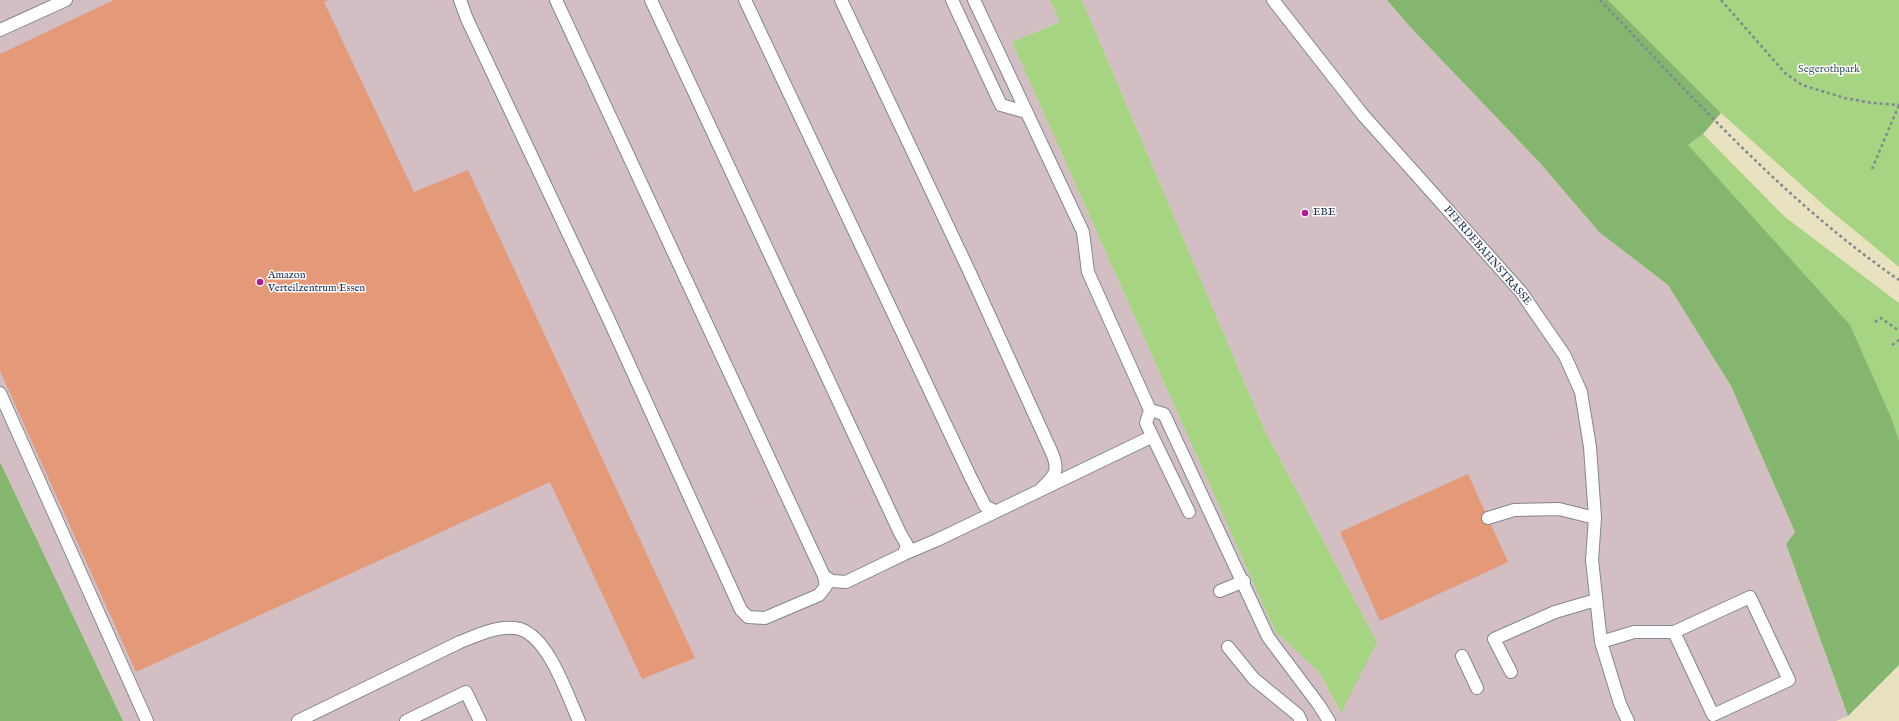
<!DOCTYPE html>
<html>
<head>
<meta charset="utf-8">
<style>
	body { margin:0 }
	canvas { display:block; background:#e9e2c0 }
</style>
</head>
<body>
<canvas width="1899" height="721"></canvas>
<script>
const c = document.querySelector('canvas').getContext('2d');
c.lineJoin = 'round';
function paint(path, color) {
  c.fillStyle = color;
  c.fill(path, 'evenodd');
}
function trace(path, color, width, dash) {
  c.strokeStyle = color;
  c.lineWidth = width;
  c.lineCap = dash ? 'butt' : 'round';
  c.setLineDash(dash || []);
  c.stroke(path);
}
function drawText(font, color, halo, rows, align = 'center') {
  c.font = font + ' "IM FELL English",serif';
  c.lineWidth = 3;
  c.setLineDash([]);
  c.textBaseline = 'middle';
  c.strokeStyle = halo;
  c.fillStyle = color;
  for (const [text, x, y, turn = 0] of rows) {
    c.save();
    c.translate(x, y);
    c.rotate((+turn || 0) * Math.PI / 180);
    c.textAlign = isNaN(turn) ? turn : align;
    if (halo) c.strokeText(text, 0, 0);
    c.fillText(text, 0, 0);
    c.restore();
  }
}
const industrial = new Path2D(`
	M 0,0 L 1050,0 L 1060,22 L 1012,42 L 1275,631 L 1319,672 L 1340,712 L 1377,642 L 1265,431 L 1082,0 L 1387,0 L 1412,29 L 1540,163 L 1599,232 L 1668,285 L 1731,386 L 1795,532 L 1786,544 L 1848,716 L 1836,721 L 123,721 L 0,462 Z`);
const green = new Path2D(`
	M 1050,0 L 1082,0 L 1265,431 L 1377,642 L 1341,713 L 1319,672 L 1275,631 L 1012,42 L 1060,22 Z
	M 1608,0 L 1899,0 L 1899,267 L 1826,207 L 1721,113 Z
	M 1703,134 L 1785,217 L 1899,303 L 1899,441 L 1893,422 L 1688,145 Z`);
const forest = new Path2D(`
	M 1387,0 L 1608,0 L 1721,113 L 1703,134 L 1688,145 L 1850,325 L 1893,422 L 1899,441 L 1899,665 L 1848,716 L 1786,544 L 1795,532 L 1731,386 L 1668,285 L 1599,232 L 1540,163 L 1412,29 Z
	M 0,462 L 123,721 L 0,721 Z`);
const building = new Path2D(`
	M 114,0 L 329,0 L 324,2 L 414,192 L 468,170 L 695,658 L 642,679 L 550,482 L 136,672 L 0,371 L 0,54 Z
	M 1468,474 L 1508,562 L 1380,621 L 1340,532 Z`);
const path = new Path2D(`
	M 1600,0 C 1694,99 1786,202 1899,280
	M 1721,0 L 1785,73 L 1802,85 L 1845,98 L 1872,103 L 1899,105
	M 1872,169 L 1899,105
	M 1875,322 L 1881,318 L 1899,331
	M 1892,345 L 1899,340`);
const service = new Path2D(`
	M 460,0 L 467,19 L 609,320 L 741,610 L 748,617 L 765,618 L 819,595 L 826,586 L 824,576 L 556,0
	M 651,0 L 900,533 L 907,545 L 904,554 L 846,582 L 832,581 L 824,576
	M 745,0 L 971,478 L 985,506 L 995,511
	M 841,0 L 971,275 L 1052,453 C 1060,472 1054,476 1041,489
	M 952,0 L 1001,105 L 1026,112
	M 974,0 L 1083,232 L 1088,272 L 1150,410 L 1164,414 L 1268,637 L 1319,705 L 1329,721
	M 1273,0 L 1363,115 L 1521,292 L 1565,356 L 1581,392 L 1590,447 L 1595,518 L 1592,560 L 1601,642 L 1620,704 L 1628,721
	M 0,30 L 66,0
	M 0,393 L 147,721
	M 1150,410 L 1146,423 L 1189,512
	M 1488,518 L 1514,510 L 1559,509 L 1595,518
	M 904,554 L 937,540 L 1151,437
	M 1220,591 L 1244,581
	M 1601,642 L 1634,632 L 1674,632 L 1750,597 L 1789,680 L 1713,715 L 1674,632
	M 1228,647 L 1254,679 L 1298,715 L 1301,721
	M 1462,656 L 1477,688
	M 1511,672 L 1494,639 L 1555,612 L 1596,600
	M 298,721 L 460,642 C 478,635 500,624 520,629 C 549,638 567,695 579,721
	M 406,721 L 466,692 L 480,721`);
const markers = [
	[1305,213,4,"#b5179e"],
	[260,282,4,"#b5179e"]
];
const parkNames = [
	["Segerothpark",1829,70]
];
const poiNames = [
	["EBE",1313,213],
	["Amazon",268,276],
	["Verteilzentrum Essen",268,289]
];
const streetNames = [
	["PFERDEBAHNSTRASSE",1487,256,49]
];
paint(industrial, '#d2bec3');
paint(green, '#a6d482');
paint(forest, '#84b670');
paint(building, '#e49979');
trace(service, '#82888f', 14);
trace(path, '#82888f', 2.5, [3, 3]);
trace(service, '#fff', 12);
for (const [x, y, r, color] of markers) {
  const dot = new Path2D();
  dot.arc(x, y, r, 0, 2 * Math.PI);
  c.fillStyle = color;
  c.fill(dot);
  trace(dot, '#fdfcf7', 1.5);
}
drawText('11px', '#3e5867', '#fdfcf7', parkNames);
drawText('11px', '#1b2f5e', '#fdfcf7', poiNames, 'left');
drawText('11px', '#1b2f5e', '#fdfcf7', streetNames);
</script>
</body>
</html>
